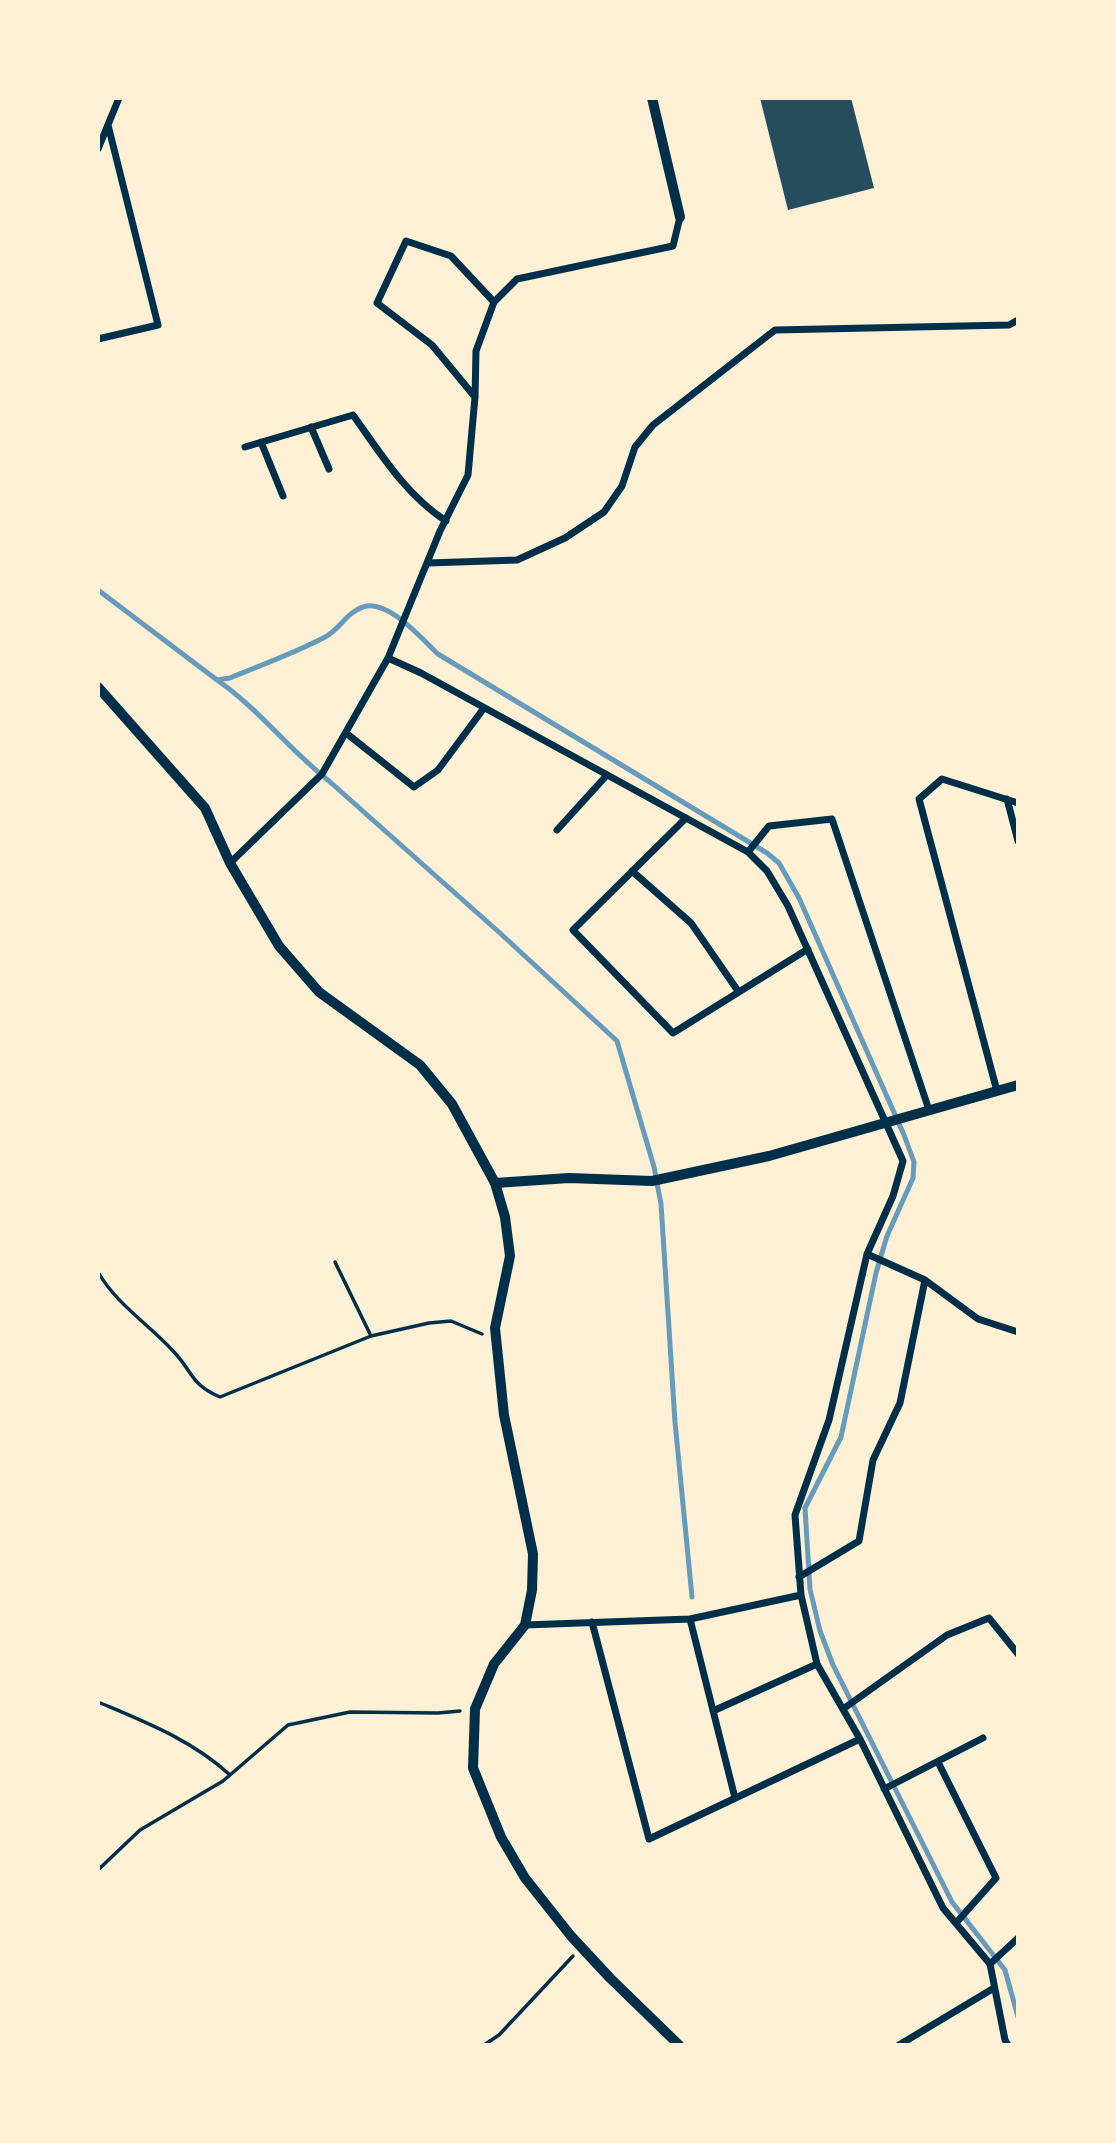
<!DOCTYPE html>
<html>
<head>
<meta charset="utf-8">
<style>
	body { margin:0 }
	#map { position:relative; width:1116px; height:2143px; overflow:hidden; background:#fdf0d5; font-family:"Libre Baskerville",serif }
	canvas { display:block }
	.frame { position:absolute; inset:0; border:100px solid #fdf0d5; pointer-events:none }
</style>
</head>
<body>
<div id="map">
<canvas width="1116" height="2143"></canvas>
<div class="frame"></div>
</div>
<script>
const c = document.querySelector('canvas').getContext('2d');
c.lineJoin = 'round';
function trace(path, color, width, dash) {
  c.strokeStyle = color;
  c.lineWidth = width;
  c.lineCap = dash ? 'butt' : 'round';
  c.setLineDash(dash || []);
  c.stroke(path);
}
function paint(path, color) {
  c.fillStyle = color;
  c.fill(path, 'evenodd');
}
const stream = new Path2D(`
	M 98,590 L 217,680 L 230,678 C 261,665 295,653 325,637 C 339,630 347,612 363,607 C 387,598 422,639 438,654 L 767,853 L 779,863 L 799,898 L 904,1135 L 914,1162 L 913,1178 L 887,1236 L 876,1273 L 841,1437 L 805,1508 L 810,1589 L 820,1631 L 833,1665 L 952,1902 L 1005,1970 L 1018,2017
	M 217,680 C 259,709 289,750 329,781 L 501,934 L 617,1041 L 654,1167 L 661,1204 L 675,1422 L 692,1597`);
const building = new Path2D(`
	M 760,98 L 851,98 L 874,188 L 788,210 Z`);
const path = new Path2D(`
	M 335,1262 L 371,1336
	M 98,1272 C 117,1305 149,1324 174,1352 C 193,1372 191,1385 220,1397 L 371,1336 L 429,1323 L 451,1321 L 482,1334
	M 98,1702 C 145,1722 192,1740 230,1775
	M 98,1870 L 140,1830 L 223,1781 L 288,1725 L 350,1712 L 438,1713 L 460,1711
	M 484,2045 L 499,2035 L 573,1956`);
const minor = new Path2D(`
	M 98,149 L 119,98
	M 98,339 L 158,325 L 108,125
	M 475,397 L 432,345 L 377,303 L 406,241 L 451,256 L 494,302
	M 311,427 L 329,469
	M 261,442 L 283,496
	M 245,447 L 353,415 C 381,454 405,494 446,521
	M 428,563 L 517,560 L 565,538 L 604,512 L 622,486 L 635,447 L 653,425 L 775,330 L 1009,325 L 1018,320
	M 388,658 L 421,673 L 748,852 L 767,871 L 788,906 L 903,1161 L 893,1196 L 867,1254 L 829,1420 L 795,1515 L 801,1595 L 817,1664 L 860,1739 L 943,1908 L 990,1964 L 1005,2040 L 1008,2045
	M 346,733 L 414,787 L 438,770 L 484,708
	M 1007,799 L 1018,841
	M 686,818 L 573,930 L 673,1033 L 808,949
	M 557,830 L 607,775
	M 748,852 L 769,826 L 832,819 L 929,1110
	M 230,863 L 322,774 L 388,658 L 440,531 L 468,475 L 475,397 L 476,351 L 494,302 L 517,279 L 673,246 L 680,217
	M 632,871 L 691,923 L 738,991
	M 997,1091 L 919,799 L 942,779 L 1018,803
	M 867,1254 L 925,1280 L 978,1319 L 1018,1332
	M 799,1577 L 859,1541 L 873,1460 L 900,1403 L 925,1280
	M 690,1619 L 735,1798
	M 592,1622 L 649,1839 L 860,1739
	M 525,1625 L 690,1619 L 801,1595
	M 843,1709 L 947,1635 L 989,1618 L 1018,1654
	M 713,1711 L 817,1664
	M 938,1762 L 996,1878 L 956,1923
	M 884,1789 L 983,1738
	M 990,1964 L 1018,1938
	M 899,2045 L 994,1988`);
const tertiary = new Path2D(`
	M 652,98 L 680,217
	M 98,687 L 205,808 L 230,863 L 279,946 L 319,992 L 420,1065 L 452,1104 L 495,1183 L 505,1217 L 510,1256 L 495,1328 L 504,1415 L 533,1554 L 532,1590 L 525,1625 L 494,1664 L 475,1709 L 473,1768 L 501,1837 L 525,1878 L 571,1936 L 610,1978 L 679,2045
	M 495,1183 L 569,1178 L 652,1181 L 769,1156 L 1018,1085`);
trace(stream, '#669bbc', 5);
paint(building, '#264d5e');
trace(path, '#003049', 3.5);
trace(minor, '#003049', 7);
trace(tertiary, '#003049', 10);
</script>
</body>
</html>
